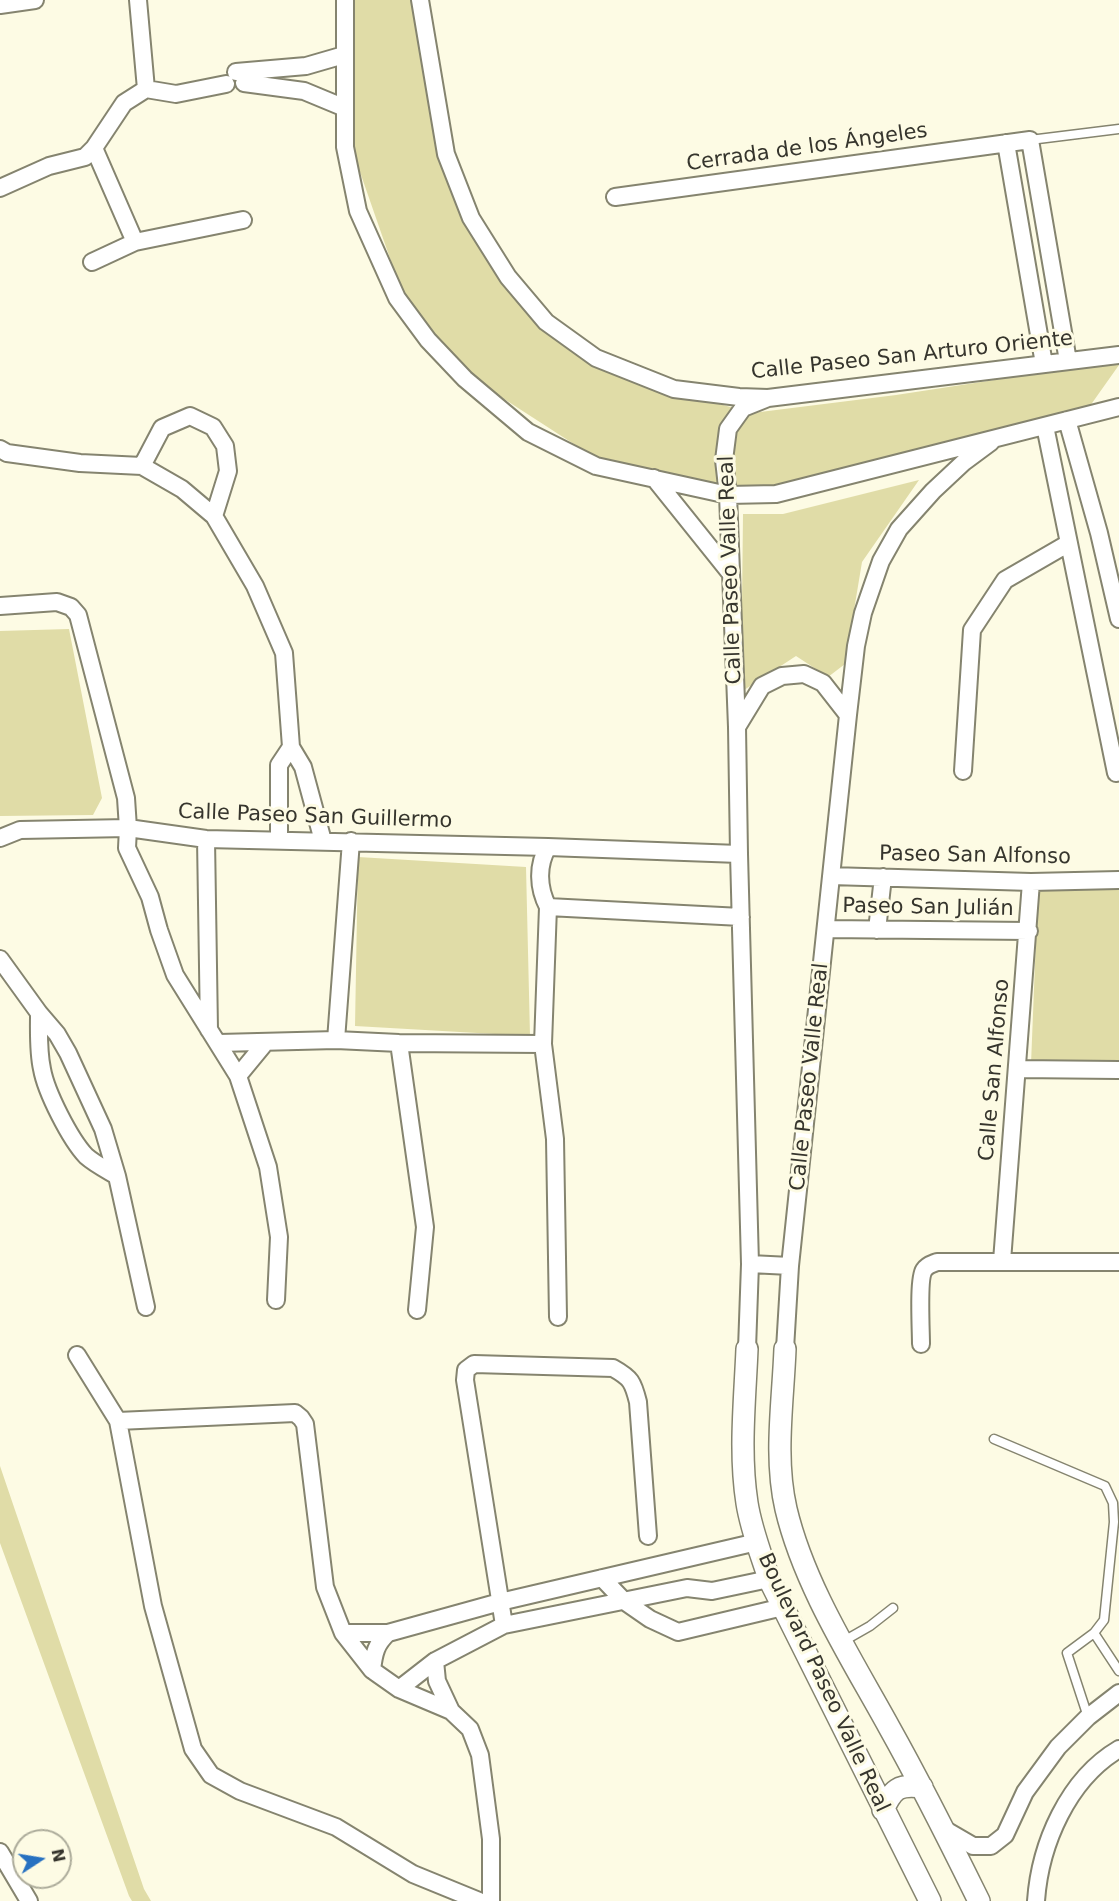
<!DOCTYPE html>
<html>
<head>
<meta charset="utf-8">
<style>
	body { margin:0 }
	#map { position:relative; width:1119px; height:1901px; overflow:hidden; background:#fdfbe4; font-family:"DejaVu Sans",sans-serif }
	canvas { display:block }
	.north { position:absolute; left:12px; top:1829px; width:60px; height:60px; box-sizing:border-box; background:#fdfbe4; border:2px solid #adac9b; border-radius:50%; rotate:78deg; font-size:16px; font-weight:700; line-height:24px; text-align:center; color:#36352d }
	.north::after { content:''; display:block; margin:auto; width:21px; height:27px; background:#2771c1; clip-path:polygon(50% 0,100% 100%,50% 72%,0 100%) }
</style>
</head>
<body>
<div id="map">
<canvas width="1119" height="1901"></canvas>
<div class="north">N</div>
</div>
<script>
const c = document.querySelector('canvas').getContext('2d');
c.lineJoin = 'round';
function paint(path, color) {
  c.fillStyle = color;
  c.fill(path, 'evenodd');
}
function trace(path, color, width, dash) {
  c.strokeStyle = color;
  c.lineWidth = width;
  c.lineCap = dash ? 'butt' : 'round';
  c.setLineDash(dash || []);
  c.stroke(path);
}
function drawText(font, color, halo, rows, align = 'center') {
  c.font = font + ' "DejaVu Sans",sans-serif';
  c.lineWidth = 6;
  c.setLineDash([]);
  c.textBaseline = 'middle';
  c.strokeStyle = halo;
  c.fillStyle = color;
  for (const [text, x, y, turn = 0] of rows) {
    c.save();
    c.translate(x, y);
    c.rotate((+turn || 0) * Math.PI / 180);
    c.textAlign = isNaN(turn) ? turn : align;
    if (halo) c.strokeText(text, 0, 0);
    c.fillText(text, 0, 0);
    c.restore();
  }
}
const green = new Path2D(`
	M 351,0 L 417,0 L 465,219 L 576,353 L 662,388 L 752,413 L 896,395 L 1119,361 L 1119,365 L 1085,413 L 770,488 L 714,487 L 597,459 L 467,375 L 401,290 L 352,149 Z
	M 919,480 L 862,562 L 845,664 L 828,677 L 796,656 L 741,692 L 743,514 L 783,514 Z
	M 69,629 L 102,798 L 93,815 L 0,816 L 0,631 Z
	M 358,857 L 526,867 L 530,1036 L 355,1026 Z
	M 1038,888 L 1119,889 L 1119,1064 L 1031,1064 Z
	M 0,1466 L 144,1889 L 151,1901 L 132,1901 L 129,1896 L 0,1543 Z`);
const service = new Path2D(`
	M 1030,140 L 1119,129
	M 994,1439 L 1105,1486 L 1113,1503 L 1114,1522 L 1104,1620 L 1094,1633 L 1067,1653 L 1088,1717
	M 1094,1633 L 1119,1671
	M 842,1642 L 870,1626 L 893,1608`);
const minor = new Path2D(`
	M 138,0 L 146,89
	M 345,0 L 345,147 L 358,211 L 397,298 L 428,340 L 465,379 L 528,432 L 596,466 L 728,495 L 776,494 L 1119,407
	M 420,0 L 446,154 L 471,218 L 508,277 L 546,322 L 596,358 L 674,389 L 739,397 L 768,398 L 1119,355
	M 0,5 L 35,0
	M 236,72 L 306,66 L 344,55
	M 244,83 L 304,91 L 345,108
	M 1006,143 L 1044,364
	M 94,148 L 135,242
	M 0,188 L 49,166 L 85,157 L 94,148 L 124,103 L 146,89 L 176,94 L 226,84
	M 615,197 L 1030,140 L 1068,361
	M 92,262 L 135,242 L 243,220
	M 1067,420 L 1099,533 L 1119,619
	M 1045,426 L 1116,773
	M 0,449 L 7,453 L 80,463 L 142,466 L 182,489 L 214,516 L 255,586 L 284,653 L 291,747 L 303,767 L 323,841
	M 142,466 L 162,428 L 190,416 L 213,427 L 225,446 L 228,471 L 214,516
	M 654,478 L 731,574
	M 0,606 L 57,602 L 71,607 L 78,615 L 126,798 L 128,828 L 127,848 L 150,897 L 159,930 L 175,975 L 238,1076 L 268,1167 L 279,1237 L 276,1300
	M 737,727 L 762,686 L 782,676 L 804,674 L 823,683 L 848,715
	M 963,771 L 972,630 L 1005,580 L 1069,543
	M 0,838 L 20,830 L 128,828 L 206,839 L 548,847 L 739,854
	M 206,839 L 209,1030
	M 279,840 L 279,765 L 291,747
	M 548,847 C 537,865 538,888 548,907 L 543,1044 L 555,1139 L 558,1317
	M 831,876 L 1031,882 L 1119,880
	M 548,907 L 741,917
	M 826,929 L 1029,931
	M 877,930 L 883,877
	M 0,959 L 39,1013 L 57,1034 L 68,1053 L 103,1129 L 117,1176 L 146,1307
	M 39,1013 C 39,1032 38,1051 42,1069 C 46,1092 70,1139 86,1156 C 95,1164 107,1170 117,1176
	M 336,1040 L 351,841
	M 219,1043 L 336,1040 L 399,1043 L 543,1044
	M 399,1043 L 425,1227 L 417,1310
	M 1017,1069 L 1119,1070
	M 238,1076 L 266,1042
	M 1002,1261 L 1031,882
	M 750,1264 L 790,1266
	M 921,1344 C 921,1330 918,1279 924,1270 C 927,1265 932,1264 937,1262 L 1119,1262
	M 747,1349 L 750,1264 L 739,854 L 737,727 L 728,495 L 724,460 L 728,429 L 743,408 L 768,398
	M 785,1349 L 790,1266 L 848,715 L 856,646 L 863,613 L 881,561 L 899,529 L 933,491 L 964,462 L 991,442
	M 77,1355 L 118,1421 L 153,1606 L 193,1749 L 211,1775 L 240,1791 L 336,1827 L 413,1874 L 479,1901
	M 118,1421 L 295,1413 L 301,1418 L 305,1424 L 325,1587 L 343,1633 L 372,1670 L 399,1689 L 451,1711 L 470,1729 L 480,1755 L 491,1839 L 491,1901
	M 602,1578 L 624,1601 L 650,1619 L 678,1632 L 783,1607
	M 504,1625 L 465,1380 L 466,1370 L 474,1364 L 613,1368 C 631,1378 633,1382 638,1402 L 648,1536
	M 343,1633 L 388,1633 L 500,1602 L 757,1542
	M 435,1661 L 437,1681 L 451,1711
	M 372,1670 C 374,1653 376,1644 388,1633
	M 399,1689 L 435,1661 L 504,1625 L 687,1588 L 712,1591 L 769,1579
	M 942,1828 L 973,1846 L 991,1846 L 1005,1835 L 1025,1792 L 1058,1747 L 1088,1717 L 1119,1693
	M 0,1852 L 29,1901
	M 1036,1901 C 1040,1844 1068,1779 1119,1749`);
const tertiary = new Path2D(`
	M 747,1349 C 745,1399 739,1452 747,1503 C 751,1529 761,1554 769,1579 L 930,1901
	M 785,1349 C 783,1402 774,1457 786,1509 C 804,1585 851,1658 889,1727 C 921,1784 950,1842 979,1901
	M 883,1810 C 893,1789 898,1784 922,1787`);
const streetNames = [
	["Cerrada de los Ángeles",807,148,-8],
	["Calle Paseo San Arturo Oriente",912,356,-6],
	["Calle Paseo Valle Real",731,570,-92],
	["Calle Paseo San Guillermo",315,817,2],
	["Paseo San Alfonso",975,856,1],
	["Paseo San Julián",928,908,1],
	["Calle San Alfonso",995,1070,-85],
	["Calle Paseo Valle Real",810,1077,-84],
	["Boulevard Paseo Valle Real",823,1683,65]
];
paint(green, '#e0dca7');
trace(service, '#85846f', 11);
trace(minor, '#85846f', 20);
trace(tertiary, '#85846f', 24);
trace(service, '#fff', 8);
trace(minor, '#fff', 16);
trace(tertiary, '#fff', 21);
drawText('21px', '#36352d', '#fdfbe4', streetNames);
</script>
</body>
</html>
